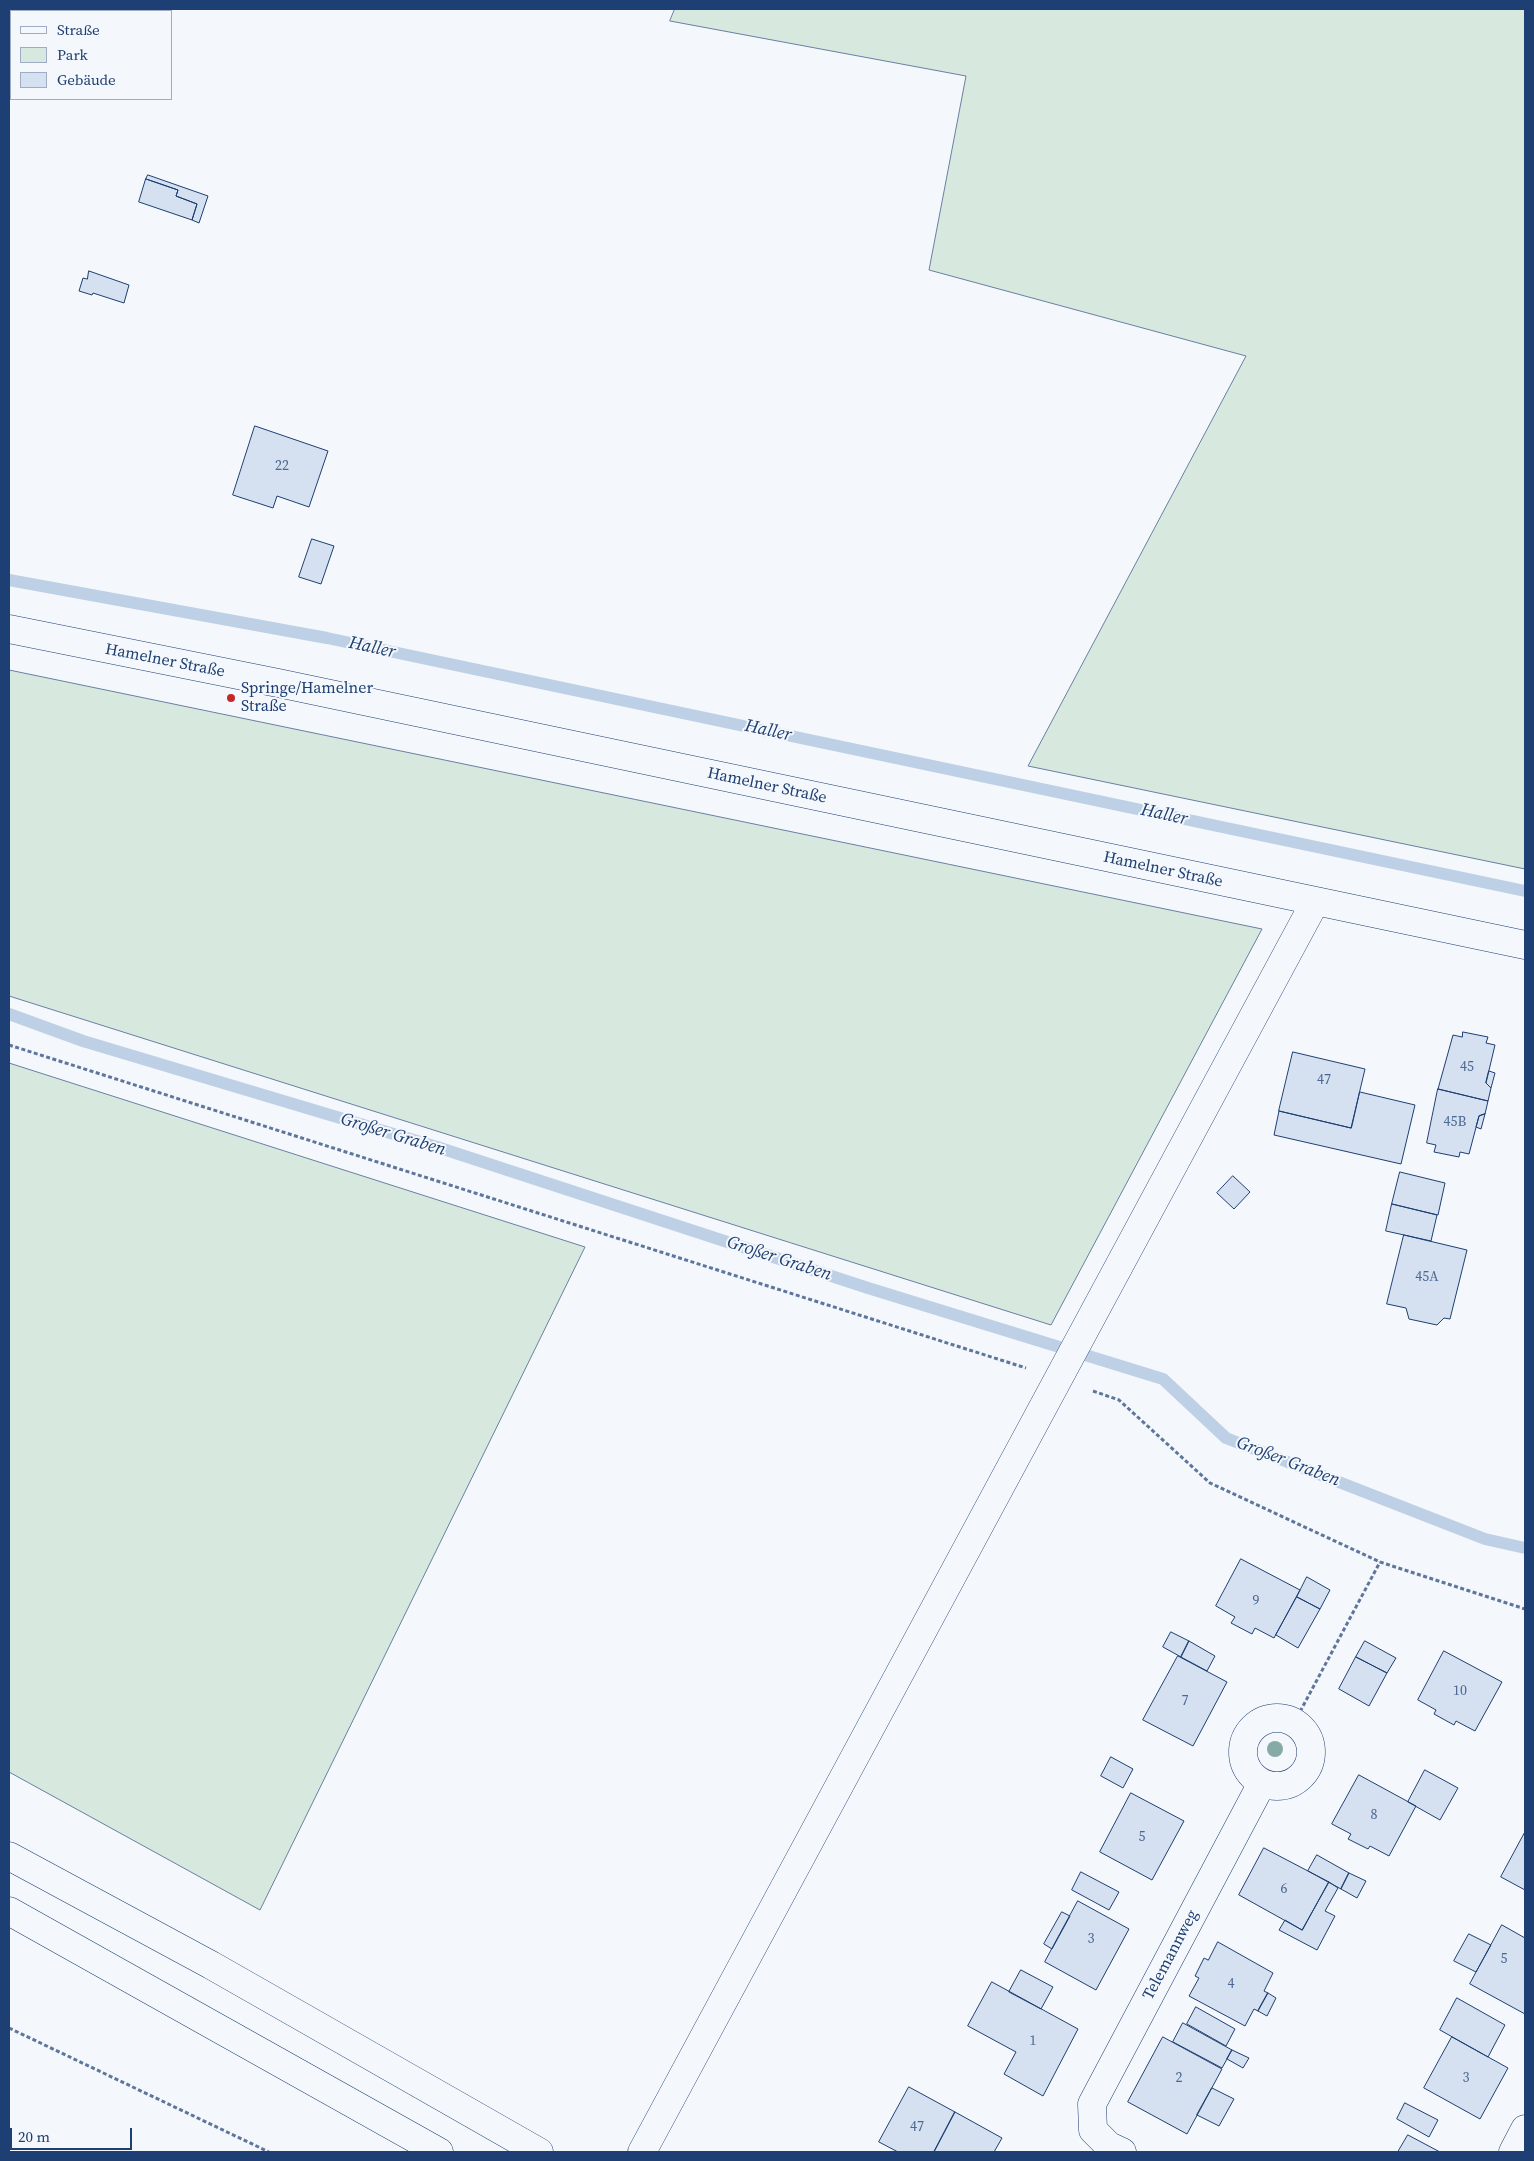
<!DOCTYPE html>
<html>
<head>
<meta charset="utf-8">
<style>
	body { margin:0 }
	#map { position:relative; width:1534px; height:2161px; overflow:hidden; background:#f4f7fb; font-family:"Source Serif 4",serif }
	canvas { display:block }
	.frame { position:absolute; inset:0; border:10px solid #1d3f73; pointer-events:none }
	.legend { position:absolute; left:10px; top:10px; width:162px; height:90px; box-sizing:border-box; background:#f4f7fb; border:1px solid #9eadc5; margin:0; padding:6px 9px; list-style:none; font-size:15px; color:#1d3f73 }
	.legend li { display:flex; align-items:center; gap:10px; height:25px }
	.legend b { width:25px; border:1px solid #9eadc5 }
	.scale { position:absolute; left:10px; top:2128px; width:122px; height:22px; box-sizing:border-box; border:2px solid #1d3f73; border-top:0; padding-left:6px; font-size:15px; line-height:18px; white-space:nowrap; color:#1d3f73; -webkit-text-stroke:4px #f4f7fb; paint-order:stroke }
</style>
</head>
<body>
<div id="map">
<canvas width="1534" height="2161"></canvas>
<div class="frame"></div>
<ul class="legend">
<li><b style="height:6px;background:#f4f7fb"></b>Straße</li>
<li><b style="height:14px;background:#d7e8df"></b>Park</li>
<li><b style="height:14px;background:#d5e0f0"></b>Gebäude</li>
</ul>
<div class="scale">20 m</div>
</div>
<script>
const c = document.querySelector('canvas').getContext('2d');
c.lineJoin = 'round';
function paint(path, color) {
  c.fillStyle = color;
  c.fill(path, 'evenodd');
}
function trace(path, color, width, dash) {
  c.strokeStyle = color;
  c.lineWidth = width;
  c.lineCap = dash ? 'butt' : 'round';
  c.setLineDash(dash || []);
  c.stroke(path);
}
function drawText(font, color, halo, rows, align = 'center') {
  c.font = font + ' "Source Serif 4",serif';
  c.lineWidth = 4;
  c.setLineDash([]);
  c.textBaseline = 'middle';
  c.strokeStyle = halo;
  c.fillStyle = color;
  for (const [text, x, y, turn = 0] of rows) {
    c.save();
    c.translate(x, y);
    c.rotate((+turn || 0) * Math.PI / 180);
    c.textAlign = isNaN(turn) ? turn : align;
    if (halo) c.strokeText(text, 0, 0);
    c.fillText(text, 0, 0);
    c.restore();
  }
}
const green = new Path2D(`
	M 675,9 L 1525,9 L 1525,869 L 1028,766 L 1246,356 L 929,270 L 966,76 L 670,21 Z
	M 9,670 L 1262,929 L 1051,1325 L 9,996 Z
	M 9,1063 L 585,1247 L 260,1910 L 9,1772 Z`);
const stream = new Path2D(`
	M 9,580 L 327,638 L 1525,891
	M 9,1014 L 83,1041 L 437,1147 L 868,1288 L 1163,1379 L 1226,1438 L 1485,1539 L 1525,1548`);
const building = new Path2D(`
	M 148,175 L 208,196 L 199,223 L 192,220 L 197,204 L 176,196 L 178,190 L 146,179 Z
	M 146,179 L 178,190 L 176,196 L 197,204 L 192,220 L 139,202 Z
	M 89,271 L 129,285 L 124,303 L 93,293 L 92,295 L 79,291 L 83,278 L 87,279 Z
	M 255,426 L 328,451 L 309,507 L 277,496 L 273,508 L 233,495 Z
	M 312,539 L 334,546 L 321,584 L 299,577 Z
	M 1463,1032 L 1488,1037 L 1486,1043 L 1495,1045 L 1486,1083 L 1491,1088 L 1488,1101 L 1438,1089 L 1453,1035 L 1462,1037 Z
	M 1293,1052 L 1365,1069 L 1351,1128 L 1279,1111 Z
	M 1489,1071 L 1495,1073 L 1491,1088 L 1486,1083 Z
	M 1438,1089 L 1488,1101 L 1485,1114 L 1479,1116 L 1469,1154 L 1460,1152 L 1459,1157 L 1434,1152 L 1436,1145 L 1427,1143 Z
	M 1360,1092 L 1415,1105 L 1401,1164 L 1274,1135 L 1279,1111 L 1351,1128 Z
	M 1485,1114 L 1481,1129 L 1476,1127 L 1479,1116 Z
	M 1400,1172 L 1445,1183 L 1438,1215 L 1392,1204 Z
	M 1233,1176 L 1250,1192 L 1234,1209 L 1217,1193 Z
	M 1392,1204 L 1437,1215 L 1431,1241 L 1386,1231 Z
	M 1404,1235 L 1467,1250 L 1450,1319 L 1444,1318 L 1437,1325 L 1409,1319 L 1406,1308 L 1387,1304 Z
	M 1241,1559 L 1300,1590 L 1274,1638 L 1255,1628 L 1252,1634 L 1231,1623 L 1235,1617 L 1216,1606 Z
	M 1307,1577 L 1330,1590 L 1320,1609 L 1297,1597 Z
	M 1297,1597 L 1320,1609 L 1298,1648 L 1276,1635 Z
	M 1171,1632 L 1189,1641 L 1181,1657 L 1163,1647 Z
	M 1189,1641 L 1215,1656 L 1207,1671 L 1181,1657 Z
	M 1365,1641 L 1396,1658 L 1387,1673 L 1356,1657 Z
	M 1444,1651 L 1502,1682 L 1475,1731 L 1456,1721 L 1454,1725 L 1434,1714 L 1436,1710 L 1418,1700 Z
	M 1178,1656 L 1227,1682 L 1193,1746 L 1143,1720 Z
	M 1356,1657 L 1387,1673 L 1369,1706 L 1339,1689 Z
	M 1111,1757 L 1133,1769 L 1123,1788 L 1101,1776 Z
	M 1425,1770 L 1458,1788 L 1440,1820 L 1408,1802 Z
	M 1359,1775 L 1416,1806 L 1389,1856 L 1370,1846 L 1368,1849 L 1348,1839 L 1351,1834 L 1332,1824 Z
	M 1131,1793 L 1184,1821 L 1152,1880 L 1100,1852 Z
	M 1525,1832 L 1525,1890 L 1501,1877 Z
	M 1264,1848 L 1329,1882 L 1302,1930 L 1239,1895 Z
	M 1317,1855 L 1349,1873 L 1341,1889 L 1308,1871 Z
	M 1081,1872 L 1119,1892 L 1109,1910 L 1072,1890 Z
	M 1349,1873 L 1366,1881 L 1357,1898 L 1341,1889 Z
	M 1329,1882 L 1338,1888 L 1325,1911 L 1335,1916 L 1317,1950 L 1279,1930 L 1285,1920 L 1302,1930 Z
	M 1078,1901 L 1129,1929 L 1096,1990 L 1045,1962 Z
	M 1062,1912 L 1070,1916 L 1052,1949 L 1044,1944 Z
	M 1502,1925 L 1525,1938 L 1525,2014 L 1470,1984 Z
	M 1469,1934 L 1491,1945 L 1476,1972 L 1454,1961 Z
	M 1218,1942 L 1273,1973 L 1264,1991 L 1268,1993 L 1258,2011 L 1254,2009 L 1245,2026 L 1189,1996 L 1199,1978 L 1195,1976 L 1204,1958 L 1208,1960 Z
	M 1021,1970 L 1053,1987 L 1041,2009 L 1009,1992 Z
	M 992,1982 L 1078,2029 L 1043,2096 L 1004,2074 L 1016,2052 L 968,2026 Z
	M 1268,1993 L 1276,1998 L 1267,2016 L 1258,2011 Z
	M 1457,1998 L 1505,2025 L 1488,2057 L 1440,2030 Z
	M 1196,2007 L 1235,2029 L 1226,2046 L 1187,2024 Z
	M 1183,2023 L 1232,2050 L 1222,2068 L 1173,2042 Z
	M 1163,2037 L 1222,2069 L 1187,2134 L 1128,2102 Z
	M 1452,2037 L 1508,2068 L 1480,2119 L 1424,2088 Z
	M 1232,2050 L 1249,2058 L 1243,2068 L 1227,2059 Z
	M 909,2087 L 955,2112 L 934,2152 L 898,2152 L 879,2142 Z
	M 1212,2088 L 1234,2099 L 1219,2126 L 1197,2115 Z
	M 1405,2103 L 1438,2120 L 1429,2137 L 1397,2119 Z
	M 955,2112 L 1002,2138 L 994,2152 L 934,2152 Z
	M 1408,2135 L 1440,2152 L 1398,2152 Z`);
const path = new Path2D(`
	M 9,1045 L 1026,1368
	M 1093,1391 L 1119,1400 L 1210,1483 L 1380,1562 L 1525,1609
	M 1294,1723 L 1380,1562
	M 9,2028 L 269,2152`);
const minor = new Path2D(`
	M 9,629 L 278,683 L 1525,945
	M1243 1752a34 34 0 1 1 68 0a34 34 0 1 1-68 0Z
	M 642,2152 L 1315,902
	M 1122,2152 L 1109,2146 L 1093,2130 L 1092,2104 L 1262,1783
	M 1513,2152 L 1525,2129`);
const highway = new Path2D(`
	M 9,1856 L 211,1965 L 539,2152
	M 9,1911 L 439,2152`);
const trees = [
	[1275,1749]
];
const markers = [
	[231,698,5,"#c62828"]
];
const numberNames = [
	["22",282,466],
	["45",1467,1067],
	["47",1324,1080],
	["45B",1455,1122],
	["45A",1427,1277],
	["9",1256,1601],
	["10",1460,1691],
	["7",1185,1701],
	["8",1374,1815],
	["5",1142,1837],
	["6",1284,1889],
	["3",1091,1939],
	["5",1504,1959],
	["4",1231,1984],
	["1",1033,2041],
	["2",1179,2078],
	["3",1466,2078],
	["47",917,2127]
];
const streetNames = [
	["Hamelner Straße",165,661,11],
	["Hamelner Straße",767,786,12],
	["Hamelner Straße",1163,870,12],
	["Telemannweg",1171,1955,-62]
];
const poiNames = [
	["Springe/Hamelner",241,689],
	["Straße",241,707]
];
const waterNames = [
	["Haller",372,648,12],
	["Haller",768,731,12],
	["Haller",1164,815,12],
	["Großer Graben",393,1135,17],
	["Großer Graben",779,1259,18],
	["Großer Graben",1288,1462,21]
];
paint(green, '#d7e8df');
trace(green, '#687fa3', 1);
trace(stream, '#bed0e5', 12);
paint(building, '#d5e0f0');
trace(building, '#1d3f73', 1);
trace(minor, '#1d3f73', 29);
trace(highway, '#1d3f73', 29);
trace(path, '#5e769c', 3, [4, 2.5]);
trace(minor, '#f4f7fb', 28);
trace(highway, '#f4f7fb', 28);
c.fillStyle = '#86aba6';
for (const [x, y] of trees) {
  c.beginPath();
  c.arc(x, y, 8, 0, 2 * Math.PI);
  c.fill();
}
for (const [x, y, r, color] of markers) {
  const dot = new Path2D();
  dot.arc(x, y, r, 0, 2 * Math.PI);
  c.fillStyle = color;
  c.fill(dot);
  trace(dot, '#f4f7fb', 2);
}
drawText('14px', '#4b6792', null, numberNames);
drawText('16px', '#1d3f73', '#f4f7fb', streetNames);
drawText('16px', '#1d3f73', '#f4f7fb', poiNames, 'left');
drawText('italic 18px', '#1d3f73', '#f4f7fb', waterNames);
</script>
</body>
</html>
